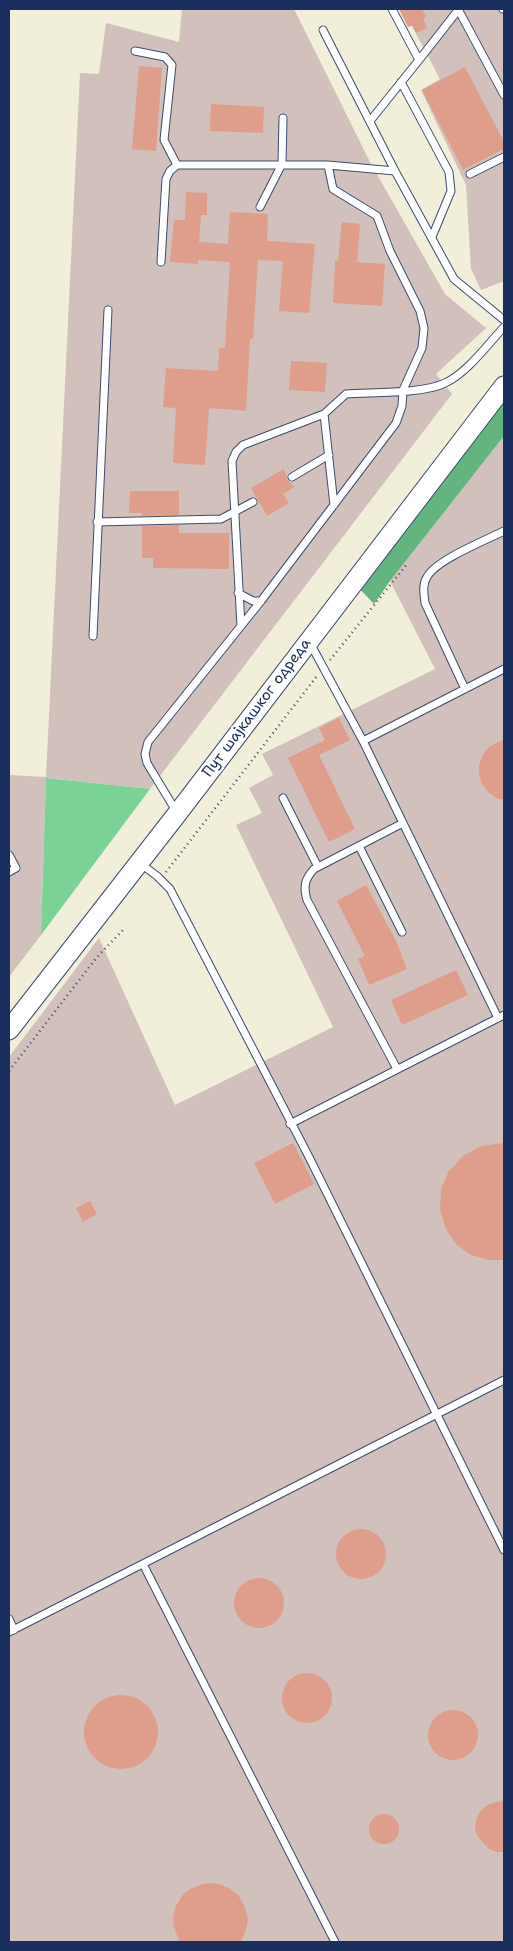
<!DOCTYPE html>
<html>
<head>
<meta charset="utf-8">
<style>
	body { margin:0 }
	#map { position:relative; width:513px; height:1951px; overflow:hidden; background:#f1eeda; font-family:"Shantell Sans",sans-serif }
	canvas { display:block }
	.frame { position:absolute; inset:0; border:10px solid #1b2f5e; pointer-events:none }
</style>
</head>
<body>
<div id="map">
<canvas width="513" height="1951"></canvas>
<div class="frame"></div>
</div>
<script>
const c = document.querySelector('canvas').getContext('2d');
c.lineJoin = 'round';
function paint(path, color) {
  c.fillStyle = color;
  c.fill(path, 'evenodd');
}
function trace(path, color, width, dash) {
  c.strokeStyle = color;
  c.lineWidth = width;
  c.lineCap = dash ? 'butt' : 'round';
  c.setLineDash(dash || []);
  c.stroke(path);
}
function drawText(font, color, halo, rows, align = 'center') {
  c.font = font + ' "Shantell Sans",sans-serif';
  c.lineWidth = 4.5;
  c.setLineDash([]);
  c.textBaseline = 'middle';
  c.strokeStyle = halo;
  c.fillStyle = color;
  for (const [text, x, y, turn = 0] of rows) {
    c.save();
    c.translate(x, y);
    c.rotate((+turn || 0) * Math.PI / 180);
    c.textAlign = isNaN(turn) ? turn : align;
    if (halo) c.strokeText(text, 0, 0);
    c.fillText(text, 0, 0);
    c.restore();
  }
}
const industrial = new Path2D(`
	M 182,9 L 294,9 L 370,162 L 445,294 L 486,328 L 436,374 L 452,394 L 150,789 L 46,778 L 41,935 L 9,977 L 9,775 L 46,777 L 80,73 L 99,74 L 106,23 L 179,42 Z
	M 399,9 L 504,9 L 504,281 L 481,290 L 471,269 L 466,185 L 421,90 L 440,79 L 412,26 L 408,27 Z
	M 504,436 L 504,1942 L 9,1942 L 9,1057 L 99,938 L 175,1105 L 333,1027 L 236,825 L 262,813 L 249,788 L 273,775 L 262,754 L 435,669 L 390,581 Z`);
const green = new Path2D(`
	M 46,778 L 150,789 L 41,935 Z`);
const forest = new Path2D(`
	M 504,399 L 504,436 L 390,581 L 374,604 L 357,586 Z`);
const building = new Path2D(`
	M 399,9 L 422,9 L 426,17 L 423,19 L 427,28 L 416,33 L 412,25 L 408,27 Z
	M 139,66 L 162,68 L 156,151 L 132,149 Z
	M 465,67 L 504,142 L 504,149 L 463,170 L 422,90 Z
	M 211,104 L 264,107 L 263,133 L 210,131 Z
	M 186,192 L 207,193 L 207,215 L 201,215 L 199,242 L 228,244 L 230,212 L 268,214 L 267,241 L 315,244 L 309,313 L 279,311 L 283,261 L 258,260 L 253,339 L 250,339 L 246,411 L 209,408 L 205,465 L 173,463 L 176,408 L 163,407 L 166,368 L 218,371 L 219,348 L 225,348 L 230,262 L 198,260 L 198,264 L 170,262 L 174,220 L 185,220 Z
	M 342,222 L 360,224 L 357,262 L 385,264 L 382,306 L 333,303 L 335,261 L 338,261 Z
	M 291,361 L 327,363 L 325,392 L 289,390 Z
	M 284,469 L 287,479 L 294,487 L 283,494 L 289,503 L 267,516 L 251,488 Z
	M 130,491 L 179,491 L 179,515 L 142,516 L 142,513 L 129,513 Z
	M 179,525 L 179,533 L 229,533 L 229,569 L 153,568 L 153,558 L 142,558 L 142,526 Z
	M 339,718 L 350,740 L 319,755 L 355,829 L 329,842 L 288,758 L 325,740 L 319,728 Z
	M 504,740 L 504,800 L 496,798 L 488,792 L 482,784 L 479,775 L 479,765 L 482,756 L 488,748 L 496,743 Z
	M 366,885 L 397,943 L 407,969 L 369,985 L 358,959 L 365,956 L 337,901 Z
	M 456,970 L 468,995 L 402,1025 L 391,1000 Z
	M 293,1143 L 314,1184 L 275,1204 L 254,1163 Z
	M 504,1143 L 504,1260 L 489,1260 L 471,1255 L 456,1244 L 446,1229 L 440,1209 L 441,1189 L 449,1171 L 463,1156 L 481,1146 Z
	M 90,1201 L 97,1214 L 83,1222 L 76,1208 Z
	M336 1554a25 25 0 1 1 50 0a25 25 0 1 1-50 0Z
	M234 1603a25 25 0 1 1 50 0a25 25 0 1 1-50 0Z
	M282 1698a25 25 0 1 1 50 0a25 25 0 1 1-50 0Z
	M84 1732a37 37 0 1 1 74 0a37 37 0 1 1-74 0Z
	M428 1735a25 25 0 1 1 50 0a25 25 0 1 1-50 0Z
	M 504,1801 L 504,1852 L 497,1852 L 489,1849 L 478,1837 L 475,1829 L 476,1821 L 479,1813 L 485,1807 L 492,1803 Z
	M369 1829a15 15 0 1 1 30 0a15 15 0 1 1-30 0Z
	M 215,1883 L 227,1887 L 238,1895 L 244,1905 L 248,1918 L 246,1930 L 241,1942 L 180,1942 L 174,1928 L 173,1917 L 176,1906 L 182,1896 L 190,1889 L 202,1884 Z`);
const path = new Path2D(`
	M 330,660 L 407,564
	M 166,872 L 317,676
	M 9,1071 L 97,957 L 124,929`);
const lane = new Path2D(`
	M 458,9 L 504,95
	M 503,9 L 504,9
	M 323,30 L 395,171 L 454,279 L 504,320
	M 135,51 L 165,57 L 172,65 L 164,140 L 177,165
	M 419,60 L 459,9
	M 401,82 L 449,172 L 451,191 L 432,237
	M 370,121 L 419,60 L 392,9
	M 470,174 L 504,157
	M 260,207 L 282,164 L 283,118
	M 161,262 L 166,179 L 170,171 L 177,165 L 328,165 L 395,171
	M 324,414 L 334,505
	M 292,477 L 329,455
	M 97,522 L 221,519 L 253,502
	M 238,593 L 253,601 L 261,601
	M 241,626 L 232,461 L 236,452 L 243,445 L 324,414 L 346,394 C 372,392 423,394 445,383 C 467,373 488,344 504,327
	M 93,636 L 108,310
	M 310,643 L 363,741 L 498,1018
	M 465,689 L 425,603 C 424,594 422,585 427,577 C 436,560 486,540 504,531
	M 363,741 L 504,669
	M 283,798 L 318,867
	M 176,811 L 147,763 L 145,754 L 148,742 L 261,601 L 396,423 L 402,406 L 403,390 L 422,348 L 424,328 L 420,311 L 390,251 L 377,216 L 333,189 L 328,165
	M 359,846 L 402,932
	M 9,855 L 16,868 L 9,872
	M 141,864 L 157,876 L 170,889 L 309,1157 L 504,1550
	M 397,1069 L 307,900 C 303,886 305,879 314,869 L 403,823
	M 290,1124 L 504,1015
	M 143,1564 L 335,1942
	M 9,1619 L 14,1630
	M 9,1632 L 504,1380`);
const secondary = new Path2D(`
	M 9,1030 L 177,814 L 504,386`);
const streetNames = [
	["Пут шајкашког одреда",257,708,-53]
];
paint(industrial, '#d1c0bc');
paint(green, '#7bd297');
paint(forest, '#64b480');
paint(building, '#df9d8b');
trace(lane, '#3b4c71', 9);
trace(secondary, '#3b4c71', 21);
trace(path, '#3b4c71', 2.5, [1, 4]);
trace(lane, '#fff', 7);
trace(secondary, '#fff', 19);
drawText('15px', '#1b2f5e', '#fff', streetNames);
</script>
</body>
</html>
